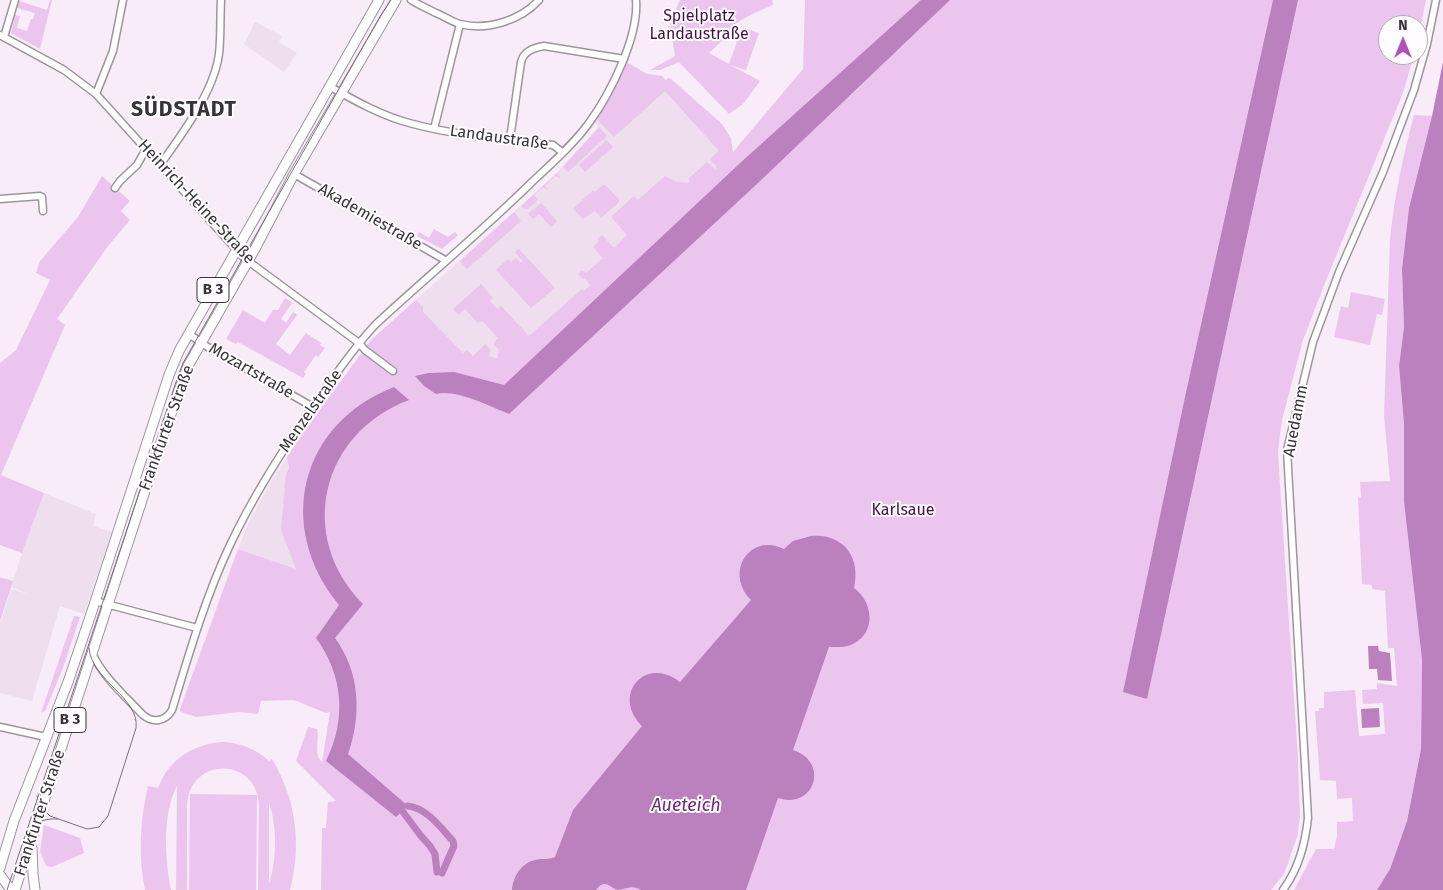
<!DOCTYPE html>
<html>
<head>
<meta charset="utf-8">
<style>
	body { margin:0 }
	#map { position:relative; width:1443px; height:890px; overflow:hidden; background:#f7ecf8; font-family:"Fira Sans",sans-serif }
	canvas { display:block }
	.north { position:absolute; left:1378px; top:15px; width:50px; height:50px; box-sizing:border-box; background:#fffdff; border:1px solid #afacaf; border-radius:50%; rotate:0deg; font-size:14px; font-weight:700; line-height:20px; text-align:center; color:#373338 }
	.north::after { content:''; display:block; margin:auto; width:18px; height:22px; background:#b150b8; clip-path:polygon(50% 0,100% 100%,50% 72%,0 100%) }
</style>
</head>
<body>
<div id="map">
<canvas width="1443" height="890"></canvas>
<div class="north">N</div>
</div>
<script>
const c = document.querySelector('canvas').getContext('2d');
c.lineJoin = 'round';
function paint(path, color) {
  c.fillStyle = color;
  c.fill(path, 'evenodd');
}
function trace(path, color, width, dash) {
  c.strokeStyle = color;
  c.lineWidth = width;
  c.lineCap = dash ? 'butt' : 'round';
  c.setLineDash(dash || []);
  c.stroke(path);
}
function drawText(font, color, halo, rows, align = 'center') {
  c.font = font + ' "Fira Sans",sans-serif';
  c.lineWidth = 4;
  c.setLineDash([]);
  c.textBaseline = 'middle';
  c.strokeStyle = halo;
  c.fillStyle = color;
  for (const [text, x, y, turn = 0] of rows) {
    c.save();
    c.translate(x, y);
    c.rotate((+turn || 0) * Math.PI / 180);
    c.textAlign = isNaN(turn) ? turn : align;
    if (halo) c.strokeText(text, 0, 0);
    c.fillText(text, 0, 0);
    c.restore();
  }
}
const built = new Path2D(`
	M 255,22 L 282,36 L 279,42 L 297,53 L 284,72 L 244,44 Z
	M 626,62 L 647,74 L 662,76 L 731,142 L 733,152 L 584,291 L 499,366 L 473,359 L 388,325 L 556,174 L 599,128 L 595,123 L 607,102 Z
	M 287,457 L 289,470 L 298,570 L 238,549 L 248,524 L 271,482 Z
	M 44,493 L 96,514 L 93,526 L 112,532 L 84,614 L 60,606 L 32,701 L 0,693 L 0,624 L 11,589 L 31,595 L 11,587 L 22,553 Z`);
const green = new Path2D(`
	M 50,0 L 52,0 L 40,49 L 11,33 L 15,15 L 20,16 L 17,28 L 27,31 L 31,19 L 33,19 L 35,13 L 17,8 L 19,1 L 47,10 Z
	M 680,0 L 772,0 L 773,5 L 752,14 L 735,24 L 724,39 L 709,53 L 729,64 L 742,27 L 759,33 L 746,70 L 730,65 L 760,81 L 743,104 L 729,114 L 679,62 L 660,70 L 650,70 L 675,56 L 670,23 Z
	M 805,0 L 1426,0 L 1418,39 L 1418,25 L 1388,25 L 1388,55 L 1414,55 L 1403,93 L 1329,273 L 1303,340 L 1282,420 L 1278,450 L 1279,470 L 1298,759 L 1300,816 L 1297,837 L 1284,874 L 1271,890 L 321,890 L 322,828 L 326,828 L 328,802 L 336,801 L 296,761 L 308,727 L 317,729 C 320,740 313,753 322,762 L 330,712 L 326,713 L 294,700 L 261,701 L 258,714 L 239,712 L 196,717 L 181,712 L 180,709 L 238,549 L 296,569 L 281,530 L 286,474 L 289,468 L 287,457 L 300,437 L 371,340 L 416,300 L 423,307 L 423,312 L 463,353 L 467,350 L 473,356 L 485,344 L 491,350 L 489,356 L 497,359 L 499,350 L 493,344 L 498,338 L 482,321 L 478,323 L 465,309 L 458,315 L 453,309 L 481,284 L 493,298 L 490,301 L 497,309 L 501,306 L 529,336 L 582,289 L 584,291 L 590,285 L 585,278 L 583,279 L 578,274 L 582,270 L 586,273 L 603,258 L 593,247 L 599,241 L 597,239 L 602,235 L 614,248 L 627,235 L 612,218 L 613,215 L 634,196 L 638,200 L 665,176 L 677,182 L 688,183 L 690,181 L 688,179 L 707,162 L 715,169 L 717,167 L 710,159 L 719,151 L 665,91 L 614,137 L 597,119 L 607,102 L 626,62 L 647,74 L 662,76 L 666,81 L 667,78 L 670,78 L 722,124 L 731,138 L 733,152 L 803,69 Z
	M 1414,115 L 1432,116 L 1409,208 L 1402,269 L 1404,327 L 1399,366 L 1404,424 L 1404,502 L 1422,660 L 1421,749 L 1407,821 L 1390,869 L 1377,890 L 1294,890 L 1316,849 L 1334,849 L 1337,836 L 1337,822 L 1353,821 L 1352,798 L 1337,799 L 1336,781 L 1320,780 L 1315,711 L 1319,711 L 1319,708 L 1324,708 L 1324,692 L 1355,690 L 1359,736 L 1385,734 L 1383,703 L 1363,704 L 1362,690 L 1377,689 L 1377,683 L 1397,686 L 1394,648 L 1388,648 L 1385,591 L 1372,589 L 1372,585 L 1362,584 L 1358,498 L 1361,497 L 1360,482 L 1390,481 L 1384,415 L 1390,240 C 1394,198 1403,156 1414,115 Z
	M 599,127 L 607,136 L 568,172 L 563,167 L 557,174 L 561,178 L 555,176 L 545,186 L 548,190 L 543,187 L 534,195 L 538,200 L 528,209 L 523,208 L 521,206 L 556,174 Z
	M 606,140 L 613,147 L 585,172 L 579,165 Z
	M 102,176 L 130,201 L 121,211 L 130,220 L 108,246 L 57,319 L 65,325 L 1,475 L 44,493 L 22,553 L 0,545 L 0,363 L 16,350 L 50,280 L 36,273 L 40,261 L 78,217 Z
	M 604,184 L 619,199 L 619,202 L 601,218 L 595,211 L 583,219 L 573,209 L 593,190 L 595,192 Z
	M 541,203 L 557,221 L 551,227 L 539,214 L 533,219 L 528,214 Z
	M 514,212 L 521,221 L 467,269 L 460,261 Z
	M 434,229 L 448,237 L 455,232 L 458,235 L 442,249 L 417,236 L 419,232 L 429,238 Z
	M 519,249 L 555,288 L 531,308 L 496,270 L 508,259 L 511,262 L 516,258 L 521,263 L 523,261 L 515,252 Z
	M 1351,292 L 1385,299 L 1382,315 L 1377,314 L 1370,345 L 1334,337 L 1341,306 L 1348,308 Z
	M 285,298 L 292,303 L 281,319 L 286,323 L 293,312 L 297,315 L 276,344 L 290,355 L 306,333 L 321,343 L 320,345 L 325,348 L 318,357 L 316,355 L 304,372 L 306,374 L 303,378 L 238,342 L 236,344 L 226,339 L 243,310 L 265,323 L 273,310 L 278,310 Z
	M 0,577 L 13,581 L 0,621 Z
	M 74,616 L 80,617 L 63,668 L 45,711 L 41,713 Z
	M 223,742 C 241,743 256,749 269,761 L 272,759 C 296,799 302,844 290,890 L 258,890 L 259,805 C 257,757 190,756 187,805 L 187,890 L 176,890 L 177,786 C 162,813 165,861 171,890 L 145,890 C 138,855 140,820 148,786 L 158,788 C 169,759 193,744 223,742 ZM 269,803 C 277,826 277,859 269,883 Z
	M 190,794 L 257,795 L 256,890 L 189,890 Z
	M 44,825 L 80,838 L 84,853 L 52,867 L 46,866 L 40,851 Z`);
const water = new Path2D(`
	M 921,0 L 950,0 L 758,183 L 509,414 C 489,406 456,389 436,394 L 424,386 L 415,376 L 429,373 L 454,372 L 504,385 L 739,164 Z
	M 1273,0 L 1298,0 L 1147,699 L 1123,692 L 1185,397 Z
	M 1443,62 L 1443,890 L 1377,890 L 1390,869 L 1407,821 L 1421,749 L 1422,660 L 1404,502 L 1404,424 L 1399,366 L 1404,327 L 1402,269 L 1409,208 L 1432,116 Z
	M 394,387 L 409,400 C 321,433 296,536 363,604 L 335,638 C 360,672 362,715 348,754 L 408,806 L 396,817 L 326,761 C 347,719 343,675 316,638 L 339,605 C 275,527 299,424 394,387 Z
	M 811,536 C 844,533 861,558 854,588 C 873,602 877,632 853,644 C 845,648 837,647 829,647 L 793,750 C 830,762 815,810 778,798 L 746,890 L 641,890 C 631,884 626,890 617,890 C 608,886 605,879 596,890 L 512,890 C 513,877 521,863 535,860 C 542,858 548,860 555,857 L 573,810 L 642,726 C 611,695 645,655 680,682 L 751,600 C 724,573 749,532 784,549 L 793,541 Z
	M 1368,646 L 1378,646 L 1379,651 L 1390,653 L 1392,681 L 1378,680 L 1377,669 L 1369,669 Z
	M 1379,708 L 1380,727 L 1362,728 L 1361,709 Z`);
const canal = new Path2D(`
	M 408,806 C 427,808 441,828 453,841 L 454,846 L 442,873
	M 403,812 L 421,836 L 430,846 L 435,854 L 437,872`);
const minor = new Path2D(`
	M 411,0 C 419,5 428,9 436,13 C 444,16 452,22 460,24 C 488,31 521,20 539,0
	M 0,35 L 64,70 L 96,94 L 244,258 L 359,343 L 365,350 L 393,371
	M 4,37 L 15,0
	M 329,86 C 355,101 384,117 413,124 C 458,136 507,139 553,145 L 562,152
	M 96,94 L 113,51 L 123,0
	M 434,129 L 460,24
	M 510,139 L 521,62 C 524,51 533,48 544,46 L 624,59
	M 160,165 C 182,134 214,92 219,54 C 221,36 220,18 221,0
	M 294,174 L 445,260
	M 115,188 L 120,181 L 137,165 L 146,149
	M 0,199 L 40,196 L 42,197 L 43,211
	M 189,334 L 206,346 L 313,407
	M 95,601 L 197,628
	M 92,653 C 103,677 125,696 143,715 C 153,723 165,722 172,710 C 189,654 205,598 230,545 C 254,494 285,446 318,399 C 337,373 354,347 376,324 C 427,277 481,232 531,183 C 551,164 573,145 589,123 C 610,94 639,37 636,0
	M 0,727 L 46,737
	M 1283,890 C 1299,868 1305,844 1308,818 L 1287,450 L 1313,342 L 1339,272 L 1383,172 L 1414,90 L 1427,44 L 1436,0`);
const major = new Path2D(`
	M 32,848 L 33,874 L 35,890
	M 0,868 L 14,821 L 68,682 L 92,611 L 169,375 L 179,351 L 379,0
	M 0,875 L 11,890
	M 15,890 L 158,451 L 188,366 L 255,249 L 294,174 L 396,0`);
const tram = new Path2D(`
	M 37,796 L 40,806 L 50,816 L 87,829 L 99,827 L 108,816 L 136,728 C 140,698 91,680 89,648
	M 27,833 C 35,822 45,818 58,819
	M 7,890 L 177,379 L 183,363 L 381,15 L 391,0`);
const shields = [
	[213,290,32],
	[70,720,32]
];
const shieldNames = [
	["B 3",213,290],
	["B 3",70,720]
];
const parkNames = [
	["Spielplatz",699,17],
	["Landaustraße",699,35],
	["Karlsaue",903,511]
];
const streetNames = [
	["Landaustraße",499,138,8],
	["Heinrich-Heine-Straße",196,202,47],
	["Akademiestraße",370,217,30],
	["Mozartstraße",251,371,30],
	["Menzelstraße",311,411,-55],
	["Auedamm",1296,421,-79],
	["Frankfurter Straße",167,428,-70],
	["Frankfurter Straße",40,813,-72]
];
const waterNames = [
	["Aueteich",686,806]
];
const districtNames = [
	["SÜDSTADT",184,110]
];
paint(built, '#eedeee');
paint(green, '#ebc5ed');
paint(water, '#bb81be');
trace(canal, '#bb81be', 7);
trace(minor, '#9e949e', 9);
trace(major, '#9e949e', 11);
trace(minor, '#fff', 6);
trace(major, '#fff', 9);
trace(tram, '#787179', 1);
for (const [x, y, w] of shields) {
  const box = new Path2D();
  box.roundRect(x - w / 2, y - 12.5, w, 25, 4);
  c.fillStyle = '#fffdff';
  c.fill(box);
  trace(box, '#373338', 1);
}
drawText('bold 15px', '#373338', null, shieldNames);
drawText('16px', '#440e48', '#fffdff', parkNames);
drawText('16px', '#373338', '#fffdff', streetNames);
drawText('italic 18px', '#6e2874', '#fffdff', waterNames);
c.letterSpacing = '1px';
drawText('bold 21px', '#373338', '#fffdff', districtNames);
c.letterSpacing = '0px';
</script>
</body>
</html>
